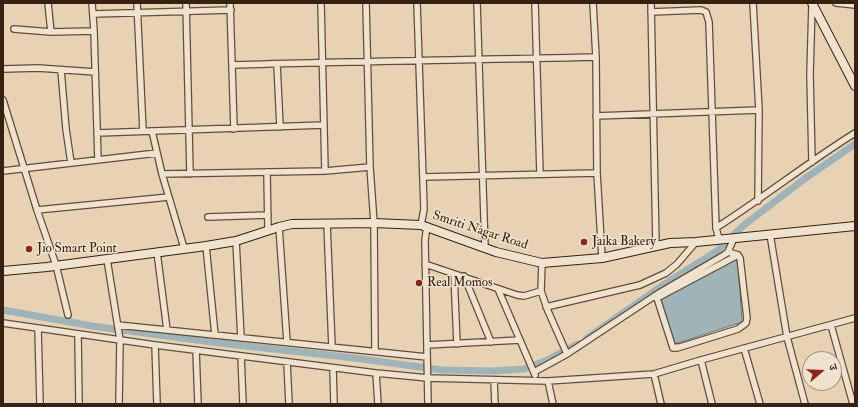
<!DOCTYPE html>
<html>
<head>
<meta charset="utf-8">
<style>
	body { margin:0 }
	#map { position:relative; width:858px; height:407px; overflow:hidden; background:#e7d2b3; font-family:"IM FELL Double Pica","Noto Serif Devanagari",serif }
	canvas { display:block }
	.frame { position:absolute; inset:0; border:4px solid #362112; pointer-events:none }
	.north { position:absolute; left:802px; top:351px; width:40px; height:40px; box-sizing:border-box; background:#efe2ce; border:1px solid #a59583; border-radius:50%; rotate:71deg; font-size:11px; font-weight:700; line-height:16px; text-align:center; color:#362112 }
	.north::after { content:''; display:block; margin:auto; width:14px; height:18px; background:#8f2418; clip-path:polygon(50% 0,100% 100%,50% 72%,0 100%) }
</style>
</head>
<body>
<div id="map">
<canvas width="858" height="407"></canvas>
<div class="frame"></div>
<div class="north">उ</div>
</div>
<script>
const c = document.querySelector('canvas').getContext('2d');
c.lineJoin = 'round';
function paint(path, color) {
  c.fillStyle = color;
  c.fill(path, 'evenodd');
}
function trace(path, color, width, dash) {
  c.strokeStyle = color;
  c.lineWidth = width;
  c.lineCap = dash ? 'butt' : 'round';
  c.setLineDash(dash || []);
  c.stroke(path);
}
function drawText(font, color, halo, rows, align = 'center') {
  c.font = font + ' "IM FELL Double Pica",serif';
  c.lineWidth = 3;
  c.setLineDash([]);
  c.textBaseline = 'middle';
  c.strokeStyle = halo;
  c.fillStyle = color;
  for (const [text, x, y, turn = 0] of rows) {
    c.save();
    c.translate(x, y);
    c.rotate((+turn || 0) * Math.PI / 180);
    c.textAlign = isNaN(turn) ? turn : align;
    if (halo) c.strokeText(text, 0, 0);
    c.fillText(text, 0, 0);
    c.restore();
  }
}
const water = new Path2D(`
	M 735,259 L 738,263 L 742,322 L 675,344 L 660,299 Z`);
const canal = new Path2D(`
	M 3,310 L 92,326 L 219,343 L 354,358 L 442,370 L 494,371 L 524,369 L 543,362 L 578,344
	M 587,338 L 663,285 L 717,251 L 744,225 L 803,180 L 855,144`);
const street = new Path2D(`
	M 48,3 L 51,32
	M 92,3 L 94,31 L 98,160
	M 137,3 L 143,131
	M 186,3 L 190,174
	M 230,3 L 234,129
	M 321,3 L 325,171
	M 366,3 L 370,167 L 374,223 L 375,351
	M 417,3 L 424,209 L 421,225
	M 477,3 L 485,248
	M 535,3 L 540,174
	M 593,3 L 596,57 L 597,173 L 602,258
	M 651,3 L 656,245
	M 753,3 L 759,110 L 758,201
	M 836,3 L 855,5
	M 812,5 L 810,74 L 812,162
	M 651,12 L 701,10 L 706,12 L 709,22 L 716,228 L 719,239
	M 93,14 L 231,10
	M 14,29 L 51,32 L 94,31
	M 277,64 L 280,127
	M 232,65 C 353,61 474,60 596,57
	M 3,69 L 38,68 L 95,72
	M 61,70 L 66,129 L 71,163
	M 3,100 L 37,210 L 56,265 L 68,315
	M 596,116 L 759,110
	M 152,131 L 162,174 L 184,248
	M 97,133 L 324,125
	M 3,171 L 157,153
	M 267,172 L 268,231
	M 162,174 L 325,171 L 370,167
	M 423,177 L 597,173
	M 37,210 L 169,197
	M 208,217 L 268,215
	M 327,224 L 332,347
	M 427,226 L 425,240 L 428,404
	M 279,227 L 287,342
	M 716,228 C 763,198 807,163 855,133
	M 770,234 L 787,337 L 805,404
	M 236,241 L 241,338
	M 206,246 L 215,335
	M 157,252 L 167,330
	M 107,259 L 120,340 L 119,404
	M 542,263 L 541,291 L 548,311 L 567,354
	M 425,264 L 517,295 L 524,296 L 541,291
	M 454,274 L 457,344
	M 464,276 L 491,342
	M 498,289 L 535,375
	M 546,307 L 640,285 L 666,273 L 677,264 L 696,242
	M 3,323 L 155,345 L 376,373 L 428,378 L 548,381 L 654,374 L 701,360 L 855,318
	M 118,325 L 427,357
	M 831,325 L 853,404
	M 38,328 L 40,404
	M 78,334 L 79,404
	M 155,345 L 157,404
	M 427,345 L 520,340
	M 678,347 L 673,348 L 657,298 L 738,255
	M 677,348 L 738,329 L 746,323 L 747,318 L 740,258 L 738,255 L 728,252
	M 744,348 L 760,404
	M 196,350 L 198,404
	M 241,356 L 243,404
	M 701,360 L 712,404
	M 287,362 L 289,404
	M 333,368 L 334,404
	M 534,372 L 567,354 L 659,293 L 724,255 L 728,252 L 734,238
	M 376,373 L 378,404
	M 654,374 L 661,404
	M 494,380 L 495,404
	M 548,381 L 553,404`);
const secondary = new Path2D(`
	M 812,3 L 855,86
	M 3,271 L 47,267 L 206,246 L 236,241 L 279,227 L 292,224 L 374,223 L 421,225 L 496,252 L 542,263 L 602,258 L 670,243 L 696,242 L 855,226`);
const markers = [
	[584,242,4,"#8f2418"],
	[29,249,4,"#8f2418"],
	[419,283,4,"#8f2418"]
];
const streetNames = [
	["Smriti Nagar Road",480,231,18]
];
const poiNames = [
	["Jaika Bakery",592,242],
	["Jio Smart Point",37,249],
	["Real Momos",427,283]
];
paint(water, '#9eb4b9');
trace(water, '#747976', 1);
trace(canal, '#9eb4b9', 7);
trace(street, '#624d3a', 8);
trace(secondary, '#362112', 10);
trace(street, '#efe2ce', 5.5);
trace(secondary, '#efe2ce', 8);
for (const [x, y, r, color] of markers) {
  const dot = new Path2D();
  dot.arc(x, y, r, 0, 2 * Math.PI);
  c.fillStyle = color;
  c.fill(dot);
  trace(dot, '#efe2ce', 1.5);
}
drawText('13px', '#362112', '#efe2ce', streetNames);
drawText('13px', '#362112', '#efe2ce', poiNames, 'left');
</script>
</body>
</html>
